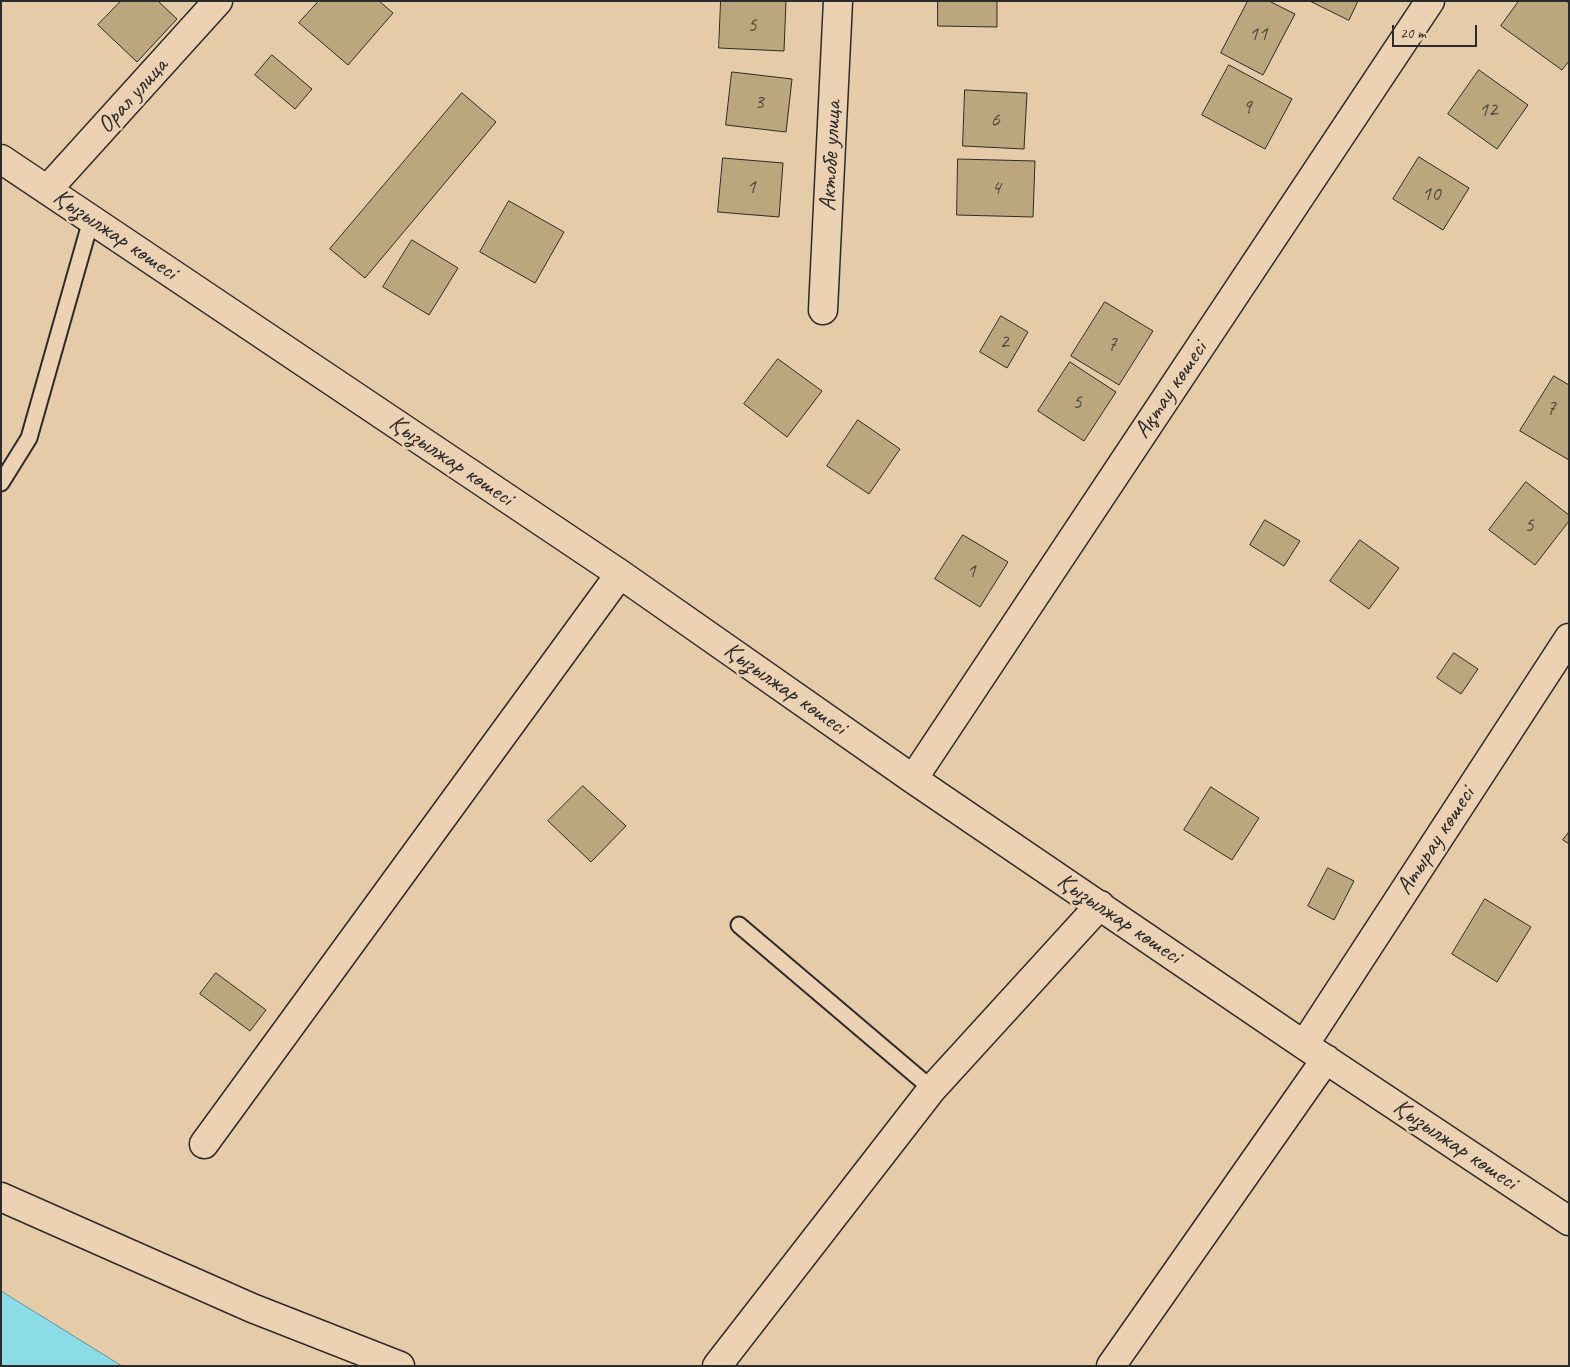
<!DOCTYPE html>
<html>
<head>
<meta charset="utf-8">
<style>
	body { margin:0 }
	#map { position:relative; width:1570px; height:1367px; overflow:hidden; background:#e6cba8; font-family:Caveat,sans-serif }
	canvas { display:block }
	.frame { position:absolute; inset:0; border:2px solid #2b2b2b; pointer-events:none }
	.scale { position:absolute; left:1392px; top:25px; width:85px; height:22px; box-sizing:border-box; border:2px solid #2b2b2b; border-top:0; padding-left:6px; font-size:15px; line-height:18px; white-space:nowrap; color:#2b2b2b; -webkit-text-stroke:4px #ecd1b3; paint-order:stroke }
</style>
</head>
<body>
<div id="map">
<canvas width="1570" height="1367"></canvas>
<div class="frame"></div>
<div class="scale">20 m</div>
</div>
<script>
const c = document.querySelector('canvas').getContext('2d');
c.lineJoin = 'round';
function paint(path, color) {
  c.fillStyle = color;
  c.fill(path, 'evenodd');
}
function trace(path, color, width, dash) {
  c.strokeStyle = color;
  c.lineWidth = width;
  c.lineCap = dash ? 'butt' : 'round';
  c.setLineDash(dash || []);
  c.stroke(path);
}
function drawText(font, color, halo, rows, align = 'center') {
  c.font = font + ' Caveat,sans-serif';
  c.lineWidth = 5;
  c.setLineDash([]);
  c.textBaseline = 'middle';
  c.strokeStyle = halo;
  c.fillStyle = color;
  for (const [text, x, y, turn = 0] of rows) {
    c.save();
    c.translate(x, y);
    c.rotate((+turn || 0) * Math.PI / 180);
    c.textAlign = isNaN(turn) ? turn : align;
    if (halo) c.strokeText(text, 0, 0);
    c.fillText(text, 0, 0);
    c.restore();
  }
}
const water = new Path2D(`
	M 1,1291 L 122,1366 L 1,1366 Z`);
const building = new Path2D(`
	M 121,1 L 158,1 L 177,19 L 137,62 L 98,25 Z
	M 319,1 L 379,1 L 393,13 L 348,65 L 299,23 Z
	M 721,1 L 786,1 L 784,51 L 719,48 Z
	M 938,1 L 997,1 L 997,27 L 938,26 Z
	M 1248,1 L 1269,1 L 1295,14 L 1263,75 L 1221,53 Z
	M 1310,1 L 1358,1 L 1349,20 Z
	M 1519,1 L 1566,1 L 1569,3 L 1569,61 L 1562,70 L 1501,26 Z
	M 272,55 L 312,89 L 295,109 L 255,75 Z
	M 1229,65 L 1292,99 L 1265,149 L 1202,115 Z
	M 1479,70 L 1528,105 L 1497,149 L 1448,114 Z
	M 732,72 L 792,79 L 786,132 L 726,125 Z
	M 965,90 L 1027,93 L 1024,149 L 963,146 Z
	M 462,93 L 496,122 L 365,278 L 330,249 Z
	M 1419,157 L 1469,188 L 1443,230 L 1393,199 Z
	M 723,158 L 783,163 L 779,217 L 718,212 Z
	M 958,159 L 1035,161 L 1033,217 L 957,215 Z
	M 509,201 L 564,232 L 535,283 L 480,252 Z
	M 412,240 L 458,268 L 429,315 L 383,287 Z
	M 1105,302 L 1153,331 L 1119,385 L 1071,356 Z
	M 1001,316 L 1028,332 L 1007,368 L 980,352 Z
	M 778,359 L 822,391 L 787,437 L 744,404 Z
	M 1070,362 L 1116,392 L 1084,441 L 1038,411 Z
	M 1554,376 L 1569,385 L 1569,460 L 1520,431 Z
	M 858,420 L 900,449 L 869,494 L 827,466 Z
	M 1526,482 L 1569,515 L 1569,521 L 1535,565 L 1489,530 Z
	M 1265,520 L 1300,541 L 1284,566 L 1250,545 Z
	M 963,535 L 1008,562 L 980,607 L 935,579 Z
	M 1360,540 L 1399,568 L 1369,609 L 1330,581 Z
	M 1454,653 L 1478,669 L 1461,694 L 1437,678 Z
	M 583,786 L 626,826 L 591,862 L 548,821 Z
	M 1211,787 L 1259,818 L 1232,860 L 1184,830 Z
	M 1569,832 L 1569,844 L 1563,840 Z
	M 1328,868 L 1354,881 L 1334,920 L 1308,906 Z
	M 1485,899 L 1531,927 L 1497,982 L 1452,954 Z
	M 216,973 L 266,1010 L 250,1031 L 200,994 Z`);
const service = new Path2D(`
	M 1,483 L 29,438 L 91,220
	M 739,925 L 932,1089`);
const minor = new Path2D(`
	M 1,159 L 620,574 L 913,779 L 1304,1045 L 1569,1221
	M 47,190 L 218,1
	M 823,310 L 838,1
	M 913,779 L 1430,1
	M 1304,1045 L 1569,638
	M 204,1144 L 620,574
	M 717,1366 L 932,1089 L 1100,905
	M 1111,1366 L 1326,1059`);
const tertiary = new Path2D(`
	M 1,1197 L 252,1308 L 400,1366`);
const numberNames = [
	["5",752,25],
	["11",1258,34],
	["3",759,102],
	["9",1247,107],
	["12",1488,110],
	["6",995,120],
	["1",751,187],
	["4",996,188],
	["10",1431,194],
	["2",1004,342],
	["7",1112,344],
	["5",1077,402],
	["7",1551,408],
	["5",1529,525],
	["1",971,571]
];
const streetNames = [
	["Орал улица",133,96,-48],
	["Актобе улица",831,156,-87],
	["Қызылжар көшесі",115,235,34],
	["Ақтау көшесі",1171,390,-56],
	["Қызылжар көшесі",451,461,34],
	["Қызылжар көшесі",785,689,35],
	["Атырау көшесі",1436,841,-57],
	["Қызылжар көшесі",1119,919,34],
	["Қызылжар көшесі",1455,1145,34]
];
paint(water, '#8bdce6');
trace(water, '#65959b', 1);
paint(building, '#bba67d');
trace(building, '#2b2b2b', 1);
trace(service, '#2b2b2b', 19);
trace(minor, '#2b2b2b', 31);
trace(tertiary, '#2b2b2b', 31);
trace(service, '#ecd1b3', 15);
trace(minor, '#ecd1b3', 28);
trace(tertiary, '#ecd1b3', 28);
drawText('21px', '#4f4a40', null, numberNames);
drawText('24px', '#2b2b2b', '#ecd1b3', streetNames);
</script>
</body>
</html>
